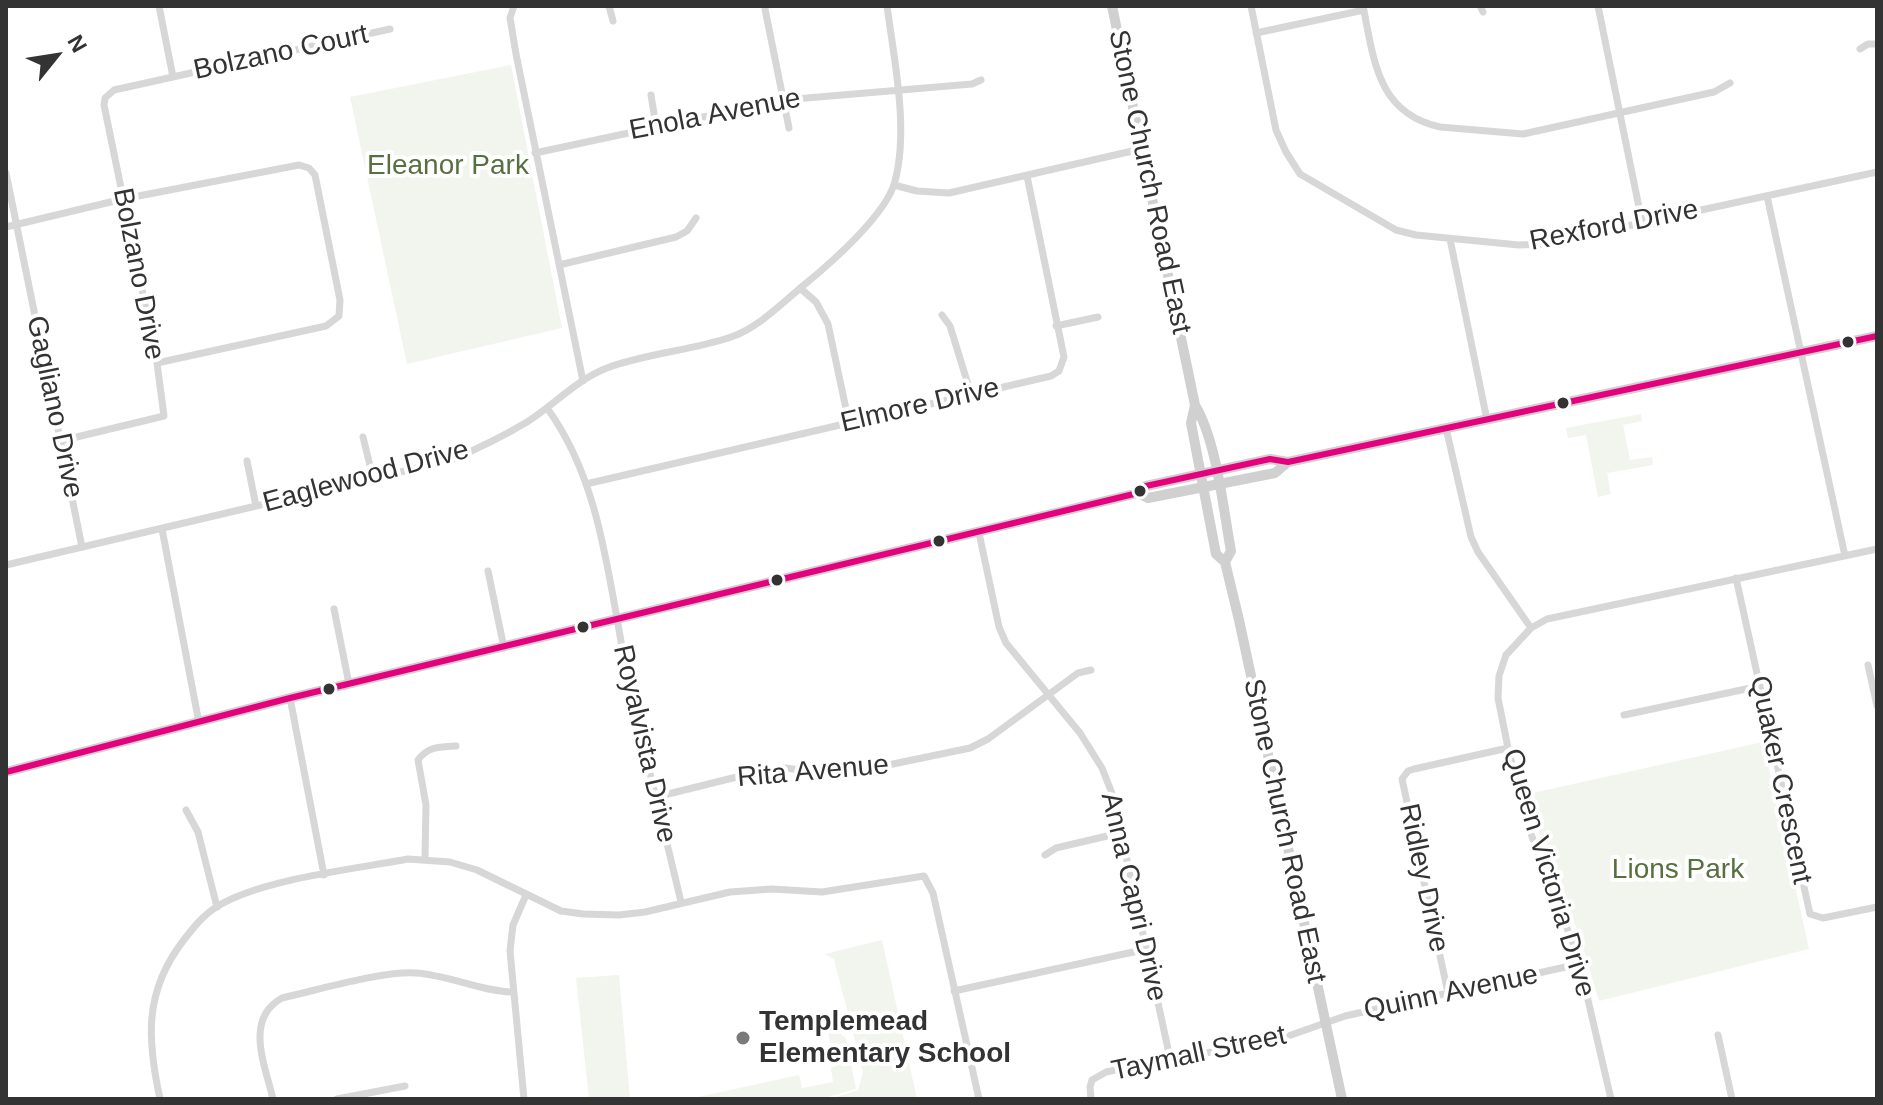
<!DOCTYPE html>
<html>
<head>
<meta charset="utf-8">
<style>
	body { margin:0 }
	#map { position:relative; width:1883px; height:1105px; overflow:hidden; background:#fff; font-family:Helvetica,sans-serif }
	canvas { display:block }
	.frame { position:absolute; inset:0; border:8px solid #333; pointer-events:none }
	.north { position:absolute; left:16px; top:16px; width:80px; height:80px; -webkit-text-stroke:6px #fff; paint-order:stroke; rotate:60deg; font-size:22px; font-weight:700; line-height:32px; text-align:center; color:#333 }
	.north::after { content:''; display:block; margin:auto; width:28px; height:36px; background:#333; clip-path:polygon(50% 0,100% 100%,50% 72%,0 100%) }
</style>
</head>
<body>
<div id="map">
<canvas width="1883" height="1105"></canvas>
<div class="frame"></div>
<div class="north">N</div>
</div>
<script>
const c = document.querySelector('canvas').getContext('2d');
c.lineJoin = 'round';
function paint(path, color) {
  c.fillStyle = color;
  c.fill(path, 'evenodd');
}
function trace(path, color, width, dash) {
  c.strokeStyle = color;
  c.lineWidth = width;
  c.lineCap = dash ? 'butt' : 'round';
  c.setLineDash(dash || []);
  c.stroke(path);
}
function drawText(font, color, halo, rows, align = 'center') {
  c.font = font + ' Helvetica,sans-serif';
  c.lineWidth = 8;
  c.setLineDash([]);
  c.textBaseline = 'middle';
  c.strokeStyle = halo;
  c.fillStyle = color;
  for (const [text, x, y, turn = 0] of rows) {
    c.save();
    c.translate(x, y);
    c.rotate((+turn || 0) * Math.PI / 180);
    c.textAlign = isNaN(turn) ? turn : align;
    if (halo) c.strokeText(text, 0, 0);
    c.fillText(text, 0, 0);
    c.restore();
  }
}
const green = new Path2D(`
	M 511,65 L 562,328 L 407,364 L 350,97 Z
	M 1641,414 L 1642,421 L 1623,425 L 1630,460 L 1652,457 L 1653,465 L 1607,473 L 1611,494 L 1598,497 L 1586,435 L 1568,438 L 1566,428 Z
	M 1763,742 L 1809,949 L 1599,1001 L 1579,934 L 1532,817 L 1528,794 Z
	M 882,940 L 917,1099 L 830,1099 L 858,1090 L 863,1072 L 834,959 L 825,954 Z
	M 619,975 L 630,1099 L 589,1099 L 576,978 Z
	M 835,1030 L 846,1038 L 856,1089 L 821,1099 L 689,1099 L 799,1075 L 802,1088 L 833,1082 L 831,1068 L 835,1066 L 828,1032 Z`);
const minor = new Path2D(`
	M 159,6 L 173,77
	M 514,6 L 510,18 L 516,54 L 583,381
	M 609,6 L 613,21
	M 1251,6 L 1276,130 L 1286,152 L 1300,174 L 1396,230 L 1416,235 L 1519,245 L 1544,244 L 1877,172
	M 1363,6 C 1374,60 1377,113 1440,127 L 1523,134 L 1714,92 L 1730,83
	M 1480,6 L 1483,12
	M 1598,6 L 1642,222
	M 765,9 L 789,128
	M 1256,33 L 1364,10
	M 1860,49 L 1868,44 L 1877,44
	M 651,95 L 656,126
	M 535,153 L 783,100 L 972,84 L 981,80
	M 6,173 L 82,547
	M 894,185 L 917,191 L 949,193 L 1141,149
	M 1767,196 L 1845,556
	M 6,227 L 123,199 L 299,165 L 309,168 L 315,175 L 340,300 L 339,316 L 326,326 L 157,363
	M 1450,239 L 1487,420
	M 559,265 L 676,237 L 687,231 L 696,218
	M 800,288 L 816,302 L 828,324 L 849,423
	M 942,315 L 950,326 L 971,394
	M 1056,326 L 1098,317
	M 547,408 C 605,487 609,593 630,687 C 646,759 664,830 681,902
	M 1446,428 L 1471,537 L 1478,552 L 1531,628
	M 363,437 L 373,478
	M 60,441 L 164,416 L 157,363 L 104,105 L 105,98 L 114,90 L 390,29
	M 247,461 L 256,506
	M 586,484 L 1051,376 L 1059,371 L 1064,357 L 1027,176
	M 162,529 L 199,723
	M 979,533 L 999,627 L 1006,643 L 1080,733 L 1102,768 L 1113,796 L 1170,1058
	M 6,565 L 451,460 C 477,449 502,437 527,422 C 554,405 576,380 607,368 C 647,353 690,351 731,337 C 758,328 782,303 804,285 C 831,263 887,214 895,181 C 909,129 894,59 887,6
	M 488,571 L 504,648
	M 1736,578 L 1810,914 L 1823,918 L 1877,907
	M 334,609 L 349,684
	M 1868,665 L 1877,706
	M 290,698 L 324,875
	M 1624,715 L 1760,686
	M 656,797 L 765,770 L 785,768 L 840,775 L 970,748 L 988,739 L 1078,673 L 1091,670
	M 186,810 L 198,832 L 217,907
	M 1045,855 L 1056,848 L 1120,833
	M 425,858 L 426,805 L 418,760 C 428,746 440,747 456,746
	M 954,991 L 1147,949
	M 1448,993 L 1402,779 L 1408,771 L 1414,769 L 1508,748
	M 1718,1035 L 1732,1099
	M 160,1099 C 147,1039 144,992 183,941 C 193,928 203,915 218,906 C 262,879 355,869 408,859 L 450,862 L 477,870 L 561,911 L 583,914 L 619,915 L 645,912 L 730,892 L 772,889 L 822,892 L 924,876 L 933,893 L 979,1099
	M 273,1099 C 265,1065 244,1019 282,998 C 318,990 381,971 416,973 C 449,975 479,991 512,992
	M 337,1099 L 405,1086
	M 524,1099 L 510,951 L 513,925 L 526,895
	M 1091,1099 L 1090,1087 L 1092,1080 L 1106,1072 L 1188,1055 L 1260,1046 L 1345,1016 L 1579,964
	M 1611,1099 L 1578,957 L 1528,826 L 1508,748 L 1498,698 L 1499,676 L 1506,655 L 1531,628 L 1547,619 L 1877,549`);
const secondary = new Path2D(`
	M 1112,6 L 1195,405 C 1217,442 1223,508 1231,551 L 1225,562
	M 1195,405 L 1191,423 L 1216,554 L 1225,562 L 1239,620 L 1342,1099
	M 1138,493 L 1148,498 L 1275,473 L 1288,462
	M 6,772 L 290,698 L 1138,493 L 1146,486 L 1270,459 L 1288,462 L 1877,336`);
const bus1 = new Path2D(`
	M 6,772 L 290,698 L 1138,493 L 1146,486 L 1270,459 L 1288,462 L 1877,336`);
const markers = [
	[1848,342,7,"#333"],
	[1563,403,7,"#333"],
	[1140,491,7,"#333"],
	[939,541,7,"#333"],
	[777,580,7,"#333"],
	[583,627,7,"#333"],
	[329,689,7,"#333"],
	[743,1038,8,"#7a7a7a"]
];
const streetNames = [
	["Bolzano Court",281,53,-12],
	["Enola Avenue",715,115,-11],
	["Stone Church Road East",1149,182,78],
	["Rexford Drive",1614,226,-11],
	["Bolzano Drive",138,274,79],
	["Elmore Drive",920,406,-13],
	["Gagliano Drive",54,407,78],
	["Eaglewood Drive",366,477,-15],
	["Royalvista Drive",644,744,77],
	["Rita Avenue",813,772,-5],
	["Quaker Crescent",1780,780,78],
	["Stone Church Road East",1284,831,78],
	["Queen Victoria Drive",1548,873,73],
	["Ridley Drive",1423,878,78],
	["Anna Capri Drive",1133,897,77],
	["Quinn Avenue",1451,993,-12],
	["Taymall Street",1199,1054,-12]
];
const parkNames = [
	["Eleanor Park",448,166],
	["Lions Park",1678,870]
];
const poiNames = [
	["Templemead",759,1022],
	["Elementary School",759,1054]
];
paint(green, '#f1f5ed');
trace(minor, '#d7d7d7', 7);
trace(secondary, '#d0d0d0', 10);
trace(bus1, '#e5007d', 6);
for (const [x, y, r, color] of markers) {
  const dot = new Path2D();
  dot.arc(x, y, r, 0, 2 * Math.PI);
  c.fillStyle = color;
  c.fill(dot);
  trace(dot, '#fff', 3);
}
drawText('28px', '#333', '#fff', streetNames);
drawText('28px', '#56703f', '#fff', parkNames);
drawText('bold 28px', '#333', '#fff', poiNames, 'left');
</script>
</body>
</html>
